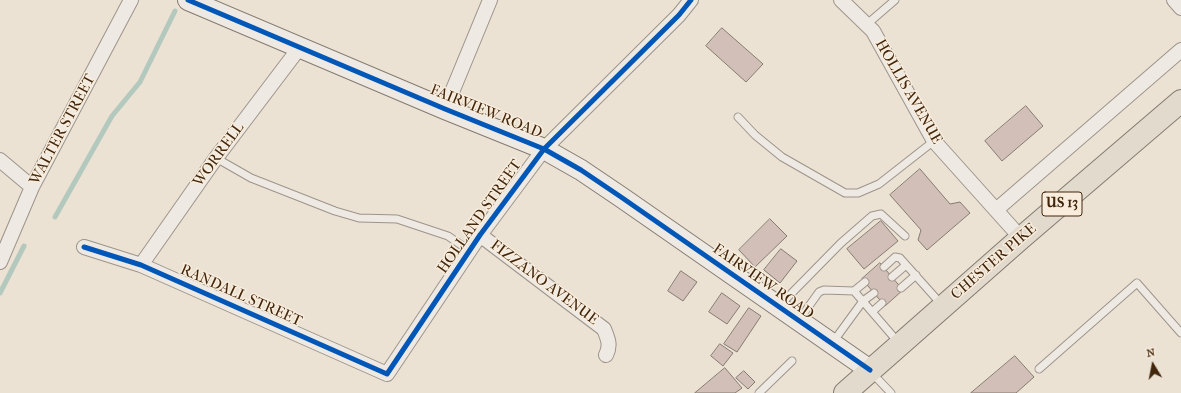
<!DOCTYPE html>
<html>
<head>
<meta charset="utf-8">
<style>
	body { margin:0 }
	#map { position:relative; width:1181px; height:393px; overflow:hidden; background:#ebe2d4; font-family:"IM FELL French Canon",serif }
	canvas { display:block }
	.north { position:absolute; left:1133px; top:345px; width:40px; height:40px; -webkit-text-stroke:3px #f8eddd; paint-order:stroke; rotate:350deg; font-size:11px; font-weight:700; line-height:16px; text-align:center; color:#42260c }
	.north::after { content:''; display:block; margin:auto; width:14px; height:18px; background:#42260c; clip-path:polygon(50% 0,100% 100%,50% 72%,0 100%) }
</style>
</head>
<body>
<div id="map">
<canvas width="1181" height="393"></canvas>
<div class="north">N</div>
</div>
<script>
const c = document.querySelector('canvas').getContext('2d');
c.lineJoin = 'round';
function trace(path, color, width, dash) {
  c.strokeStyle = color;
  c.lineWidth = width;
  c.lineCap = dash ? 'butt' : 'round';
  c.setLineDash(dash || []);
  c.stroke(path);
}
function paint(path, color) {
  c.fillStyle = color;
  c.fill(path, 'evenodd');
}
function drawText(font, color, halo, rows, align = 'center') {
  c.font = font + ' "IM FELL French Canon",serif';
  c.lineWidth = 3;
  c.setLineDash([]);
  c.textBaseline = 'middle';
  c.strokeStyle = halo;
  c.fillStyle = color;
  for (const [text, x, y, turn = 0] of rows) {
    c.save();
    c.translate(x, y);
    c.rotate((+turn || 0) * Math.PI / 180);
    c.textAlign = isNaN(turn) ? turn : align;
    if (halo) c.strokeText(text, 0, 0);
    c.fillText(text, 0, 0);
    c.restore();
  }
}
const stream = new Path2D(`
	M 55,217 L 112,116 L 140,82 L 175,11
	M 0,293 L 24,246`);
const building = new Path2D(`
	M 722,28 L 763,64 L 746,82 L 706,46 Z
	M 1026,106 L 1043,126 L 1002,161 L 985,141 Z
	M 920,169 L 950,204 L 960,202 L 970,213 L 927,250 L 918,240 L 921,230 L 890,195 Z
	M 770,219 L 787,236 L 755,267 L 739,250 Z
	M 881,221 L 898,241 L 864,269 L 847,249 Z
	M 781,249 L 797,261 L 780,283 L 764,270 Z
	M 880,263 L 903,290 L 885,306 L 862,279 Z
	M 681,271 L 697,282 L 683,301 L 668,291 Z
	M 722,293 L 740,306 L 727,324 L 709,312 Z
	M 749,308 L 761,316 L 737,352 L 724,344 Z
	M 720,344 L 733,353 L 723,366 L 711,356 Z
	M 1015,356 L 1034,377 L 1016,393 L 971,393 Z
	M 725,368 L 742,388 L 735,393 L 695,393 Z
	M 744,371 L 755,382 L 748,389 L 736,378 Z`);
const lane = new Path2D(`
	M 866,25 L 895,0
	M 738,117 L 755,135 L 782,157 L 845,193 L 858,193 L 879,184 L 934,141
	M 216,158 L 251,178 L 335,211 L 359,218 L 397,219 L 448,236 L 470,251
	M 884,267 L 895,257 L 900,258 L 942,305
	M 892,277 L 906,265
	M 865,282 L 854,291 L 898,342
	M 901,288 L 916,275
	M 780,305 L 841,243 L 872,216 L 881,214 L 905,236
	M 872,312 L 882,303
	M 799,320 L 819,292 L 824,290 L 854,291
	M 833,342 L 863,301 L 874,293
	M 1039,369 L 1137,283 L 1181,333
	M 872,373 L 891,393
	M 759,393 L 792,361`);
const street = new Path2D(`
	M 841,0 L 873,31 L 934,141 L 1021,238
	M 1174,0 L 1181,8
	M 445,109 L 490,0
	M 0,160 L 32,187
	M 996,210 L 1181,50
	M 480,235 L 604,329 C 608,339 611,345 606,355
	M 84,247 L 141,265 L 387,374 L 480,235 L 544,149 L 679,15 L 691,0
	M 0,262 L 32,187 L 131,0
	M 141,265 L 216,158 L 300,47`);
const secondary = new Path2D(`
	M 188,0 L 445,109 L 544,149 L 581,170 L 621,197 L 870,370`);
const primary = new Path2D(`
	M 845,393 L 1021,238 L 1181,101`);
const cycleway = new Path2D(`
	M 188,0 L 445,109 L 544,149 L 581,170 L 621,197 L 870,370
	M 84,247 L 141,265 L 387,374 L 480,235 L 544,149 L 679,15 L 691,0`);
const shields = [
	[1062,204,40]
];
const shieldNames = [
	["US 13",1062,204]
];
const streetNames = [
	["HOLLIS AVENUE",908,92,60],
	["FAIRVIEW ROAD",486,112,22],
	["WALTER STREET",63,130,-62],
	["WORRELL",219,155,-54],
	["HOLLAND STREET",480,217,-55],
	["CHESTER PIKE",994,262,-41],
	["FAIRVIEW ROAD",763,282,35],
	["FIZZANO AVENUE",544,283,37],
	["RANDALL STREET",241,296,24]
];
trace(stream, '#b4c9bd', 5);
paint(building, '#d2c0b8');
trace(building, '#847b70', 1);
trace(lane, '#9d948a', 9);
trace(street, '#9d948a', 16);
trace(secondary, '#847b70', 22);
trace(primary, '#847b70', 24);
trace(lane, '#eeeae3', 7);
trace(street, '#eeeae3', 14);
trace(secondary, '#eeeae3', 20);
trace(primary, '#e2dacd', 22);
trace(cycleway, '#0057b8', 5);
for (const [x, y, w] of shields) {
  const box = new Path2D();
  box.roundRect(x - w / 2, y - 12, w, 24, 3);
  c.fillStyle = '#f8eddd';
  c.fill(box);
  trace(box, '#42260c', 1);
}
drawText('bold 14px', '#42260c', null, shieldNames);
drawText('15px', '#42260c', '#f8eddd', streetNames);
</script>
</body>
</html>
